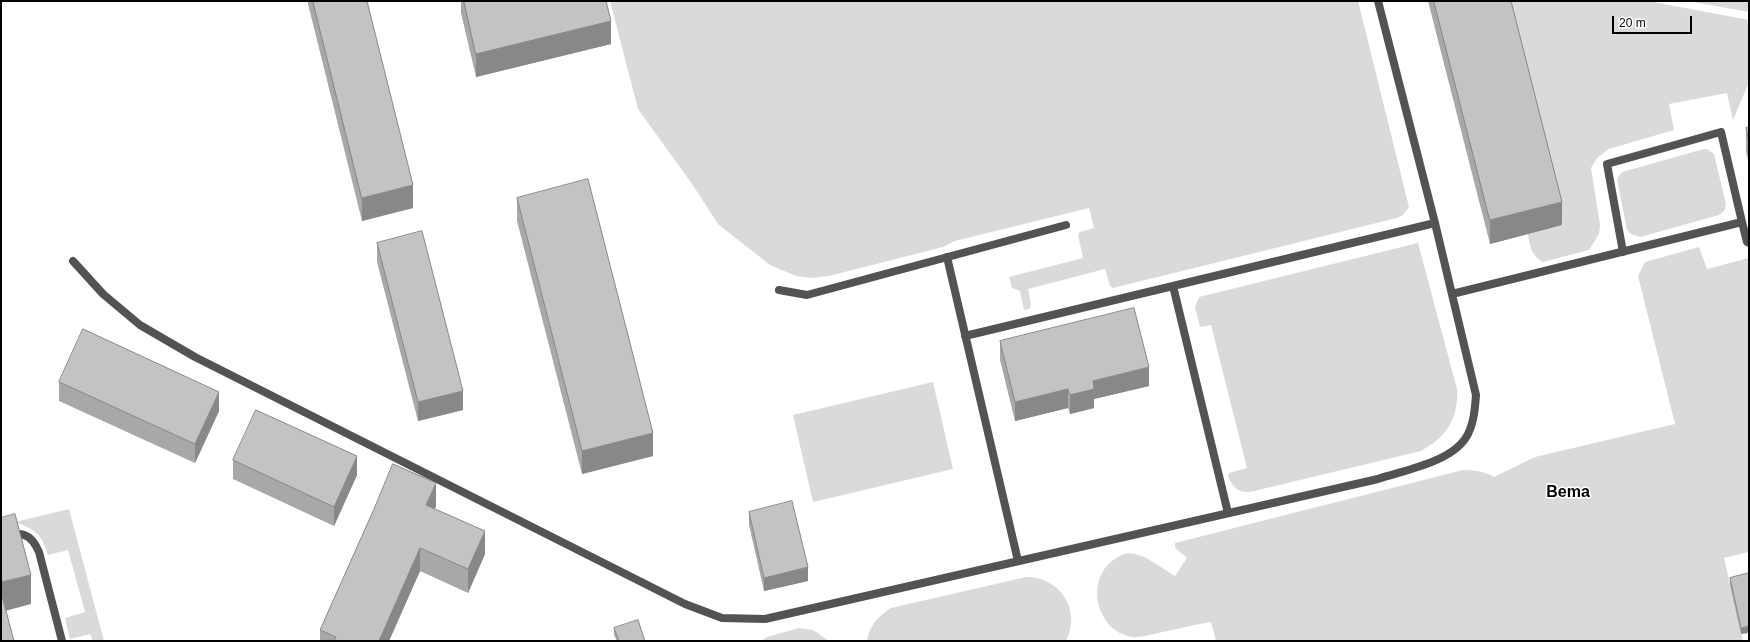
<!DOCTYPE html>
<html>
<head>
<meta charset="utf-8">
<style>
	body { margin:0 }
	#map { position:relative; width:1750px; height:642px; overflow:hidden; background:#fff; font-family:Arial,sans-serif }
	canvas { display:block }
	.frame { position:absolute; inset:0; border:2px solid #000; pointer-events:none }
	.scale { position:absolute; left:1612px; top:16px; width:80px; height:18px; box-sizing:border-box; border:2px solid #000; border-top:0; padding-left:5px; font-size:12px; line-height:14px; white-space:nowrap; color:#000; -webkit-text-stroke:3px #fff; paint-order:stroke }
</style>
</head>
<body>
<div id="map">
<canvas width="1750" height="642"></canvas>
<div class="frame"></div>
<div class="scale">20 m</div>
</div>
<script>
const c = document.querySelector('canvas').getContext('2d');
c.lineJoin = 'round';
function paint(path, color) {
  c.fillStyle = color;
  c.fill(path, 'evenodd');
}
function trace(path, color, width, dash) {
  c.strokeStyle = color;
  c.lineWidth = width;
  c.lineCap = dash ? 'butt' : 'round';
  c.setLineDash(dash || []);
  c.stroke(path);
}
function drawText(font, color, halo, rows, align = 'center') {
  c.font = font + ' Arial,sans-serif';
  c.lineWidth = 3;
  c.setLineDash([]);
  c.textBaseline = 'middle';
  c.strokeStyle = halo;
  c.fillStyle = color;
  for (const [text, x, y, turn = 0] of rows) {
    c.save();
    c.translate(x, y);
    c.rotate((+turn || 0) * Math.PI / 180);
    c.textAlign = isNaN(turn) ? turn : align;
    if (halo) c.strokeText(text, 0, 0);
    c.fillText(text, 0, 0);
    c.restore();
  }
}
const green = new Path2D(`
	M 610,1 L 1358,1 L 1409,207 L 1403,215 L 1397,218 L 1113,288 L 1110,286 L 1105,269 L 1028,289 L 1031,305 L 1029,309 L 1024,310 L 1020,291 L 1012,288 L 1009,277 L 1083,258 L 1078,235 L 1080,232 L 1094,228 L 1089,208 L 955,241 L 943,247 L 829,276 L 813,278 L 796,276 L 770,265 L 718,224 L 692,184 L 638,109 Z
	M 1506,1 L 1648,1 L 1749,20 L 1749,82 L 1733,120 L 1727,93 L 1669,104 L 1674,130 L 1609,149 L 1597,158 L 1591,168 L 1600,225 L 1599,234 L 1589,250 L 1543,262 C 1531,255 1530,247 1528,234 L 1563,225 Z
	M 1687,1 L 1749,1 L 1749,12 Z
	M 1704,149 L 1707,149 L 1714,154 L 1726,204 L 1725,210 L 1719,215 L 1640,237 L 1631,234 L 1627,230 L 1617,179 L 1622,172 Z
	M 1418,243 L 1457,389 C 1459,419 1446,437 1421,451 L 1250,492 C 1238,493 1232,486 1228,476 L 1229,473 L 1247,468 L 1211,325 L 1200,327 L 1195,307 L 1199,297 Z
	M 1699,247 L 1707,269 L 1749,258 L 1749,552 L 1724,558 L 1743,641 L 1216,641 L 1211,622 C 1192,625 1173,630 1154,634 C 1148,635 1139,638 1133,637 C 1095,632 1083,576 1118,557 C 1123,554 1129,552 1135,554 C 1149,557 1163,569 1175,576 L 1187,558 L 1175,548 L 1175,543 L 1463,470 C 1475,470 1484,471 1494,477 L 1535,457 L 1675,424 L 1638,276 L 1645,262 Z
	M 933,382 L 953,469 L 813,502 L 793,415 Z
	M 69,509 L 104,641 L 93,641 L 90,634 L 70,639 L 65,618 L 85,612 L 68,550 L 48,555 C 41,533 36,530 15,522 Z
	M 1026,577 C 1060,577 1082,610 1066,641 L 867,641 C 870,625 877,617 891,608 Z
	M 799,628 L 813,630 L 829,641 L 761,641 L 767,637 Z`);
const lane = new Path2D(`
	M 1742,222 L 1747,242 L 1749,243
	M 947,257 L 1018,561
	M 73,261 L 103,294 L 140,325 L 195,357 L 685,604 L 722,618 L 765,619 L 1378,479 C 1405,470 1454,462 1468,434 C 1474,422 1475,408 1476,395 L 1435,223 L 1378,1
	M 1173,286 L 1228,513
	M 779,290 L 807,295 L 1066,225
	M 1452,294 L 1742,222 L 1721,132 L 1607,164 L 1623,252
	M 965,336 L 1435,223
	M 1,537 C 21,531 31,533 39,552 L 62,641`);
const wall = new Path2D(`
	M 308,1 L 367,1 L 413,208 L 362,221 L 308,4 Z
	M 461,1 L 606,1 L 611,44 L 476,77 L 461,13 Z
	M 1428,1 L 1511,1 L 1562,225 L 1490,244 Z
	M 1749,127 L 1749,165 L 1746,151 L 1746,128 Z
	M 517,198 L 653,456 L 582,474 L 517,221 Z
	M 377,243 L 463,410 L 418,421 L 377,262 Z
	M 1000,341 L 1149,386 L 1094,399 L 1094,408 L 1070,414 L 1068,408 L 1015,421 L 1000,360 Z
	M 59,382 L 219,411 L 195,463 L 59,401 Z
	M 233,460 L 357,475 L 334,526 L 233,479 Z
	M 436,506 L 435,509 L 485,554 L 468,593 L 420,571 L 389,641 L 320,641 L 320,630 Z
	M 749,512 L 808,581 L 764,591 L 749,525 Z
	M 1749,573 L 1741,634 L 1730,585 L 1730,578 Z
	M 614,628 L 645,641 L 617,641 L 614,635 Z`);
const shadedWall = new Path2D(`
	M 129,1 L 136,1 L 129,2 Z
	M 611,21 L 611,44 L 476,77 L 476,54 Z
	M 413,185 L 413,208 L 362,221 L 362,198 Z
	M 1562,202 L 1562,225 L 1490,244 L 1490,220 Z
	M 1149,367 L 1149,386 L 1094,399 L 1094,408 L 1070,414 L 1070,395 L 1093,381 Z
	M 1068,389 L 1068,408 L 1015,421 L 1015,402 Z
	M 463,391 L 463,410 L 418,421 L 418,402 Z
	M 219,392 L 219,411 L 195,463 L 195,444 Z
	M 653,433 L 653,456 L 582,474 L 582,451 Z
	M 357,456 L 357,475 L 334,526 L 334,507 Z
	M 436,483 L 436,506 L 426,528 L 426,505 Z
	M 485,531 L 485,554 L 468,593 L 468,569 Z
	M 420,548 L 420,571 L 389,641 L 379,641 Z
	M 808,567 L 808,581 L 764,591 L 764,578 Z
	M 31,575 L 31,604 L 1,612 L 1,582 Z
	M 1749,626 L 1749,633 L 1741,634 L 1741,628 Z`);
const building = new Path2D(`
	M 313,1 L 367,1 L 413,185 L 362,198 Z
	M 464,1 L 606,1 L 611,21 L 476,54 Z
	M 1434,1 L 1511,1 L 1562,202 L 1490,220 Z
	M 1749,127 L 1749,142 L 1746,128 Z
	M 588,179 L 653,433 L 582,451 L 517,198 Z
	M 422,231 L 463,391 L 418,402 L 377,243 Z
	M 1134,308 L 1149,367 L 1093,381 L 1094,389 L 1070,395 L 1068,389 L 1015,402 L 1000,341 Z
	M 83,329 L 219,392 L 195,444 L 59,382 Z
	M 256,410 L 357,456 L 334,507 L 233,460 Z
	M 393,464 L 436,483 L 426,505 L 485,531 L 468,569 L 420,548 L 379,641 L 334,641 L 336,637 L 320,630 L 374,509 Z
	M 792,501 L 808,567 L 764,578 L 749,512 Z
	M 15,514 L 31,575 L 1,582 L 1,518 Z
	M 1749,573 L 1749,626 L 1741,628 L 1730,578 Z
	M 1,592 L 14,641 L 1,641 Z
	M 638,620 L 645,641 L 619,641 L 614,628 Z`);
const districtNames = [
	["Bema",1568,493]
];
paint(green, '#dadada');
trace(lane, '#535353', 8);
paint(wall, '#a8a8a8');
paint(shadedWall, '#888');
paint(building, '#c3c3c3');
trace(building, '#888', 1);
drawText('bold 16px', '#000', '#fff', districtNames);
</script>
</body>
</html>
